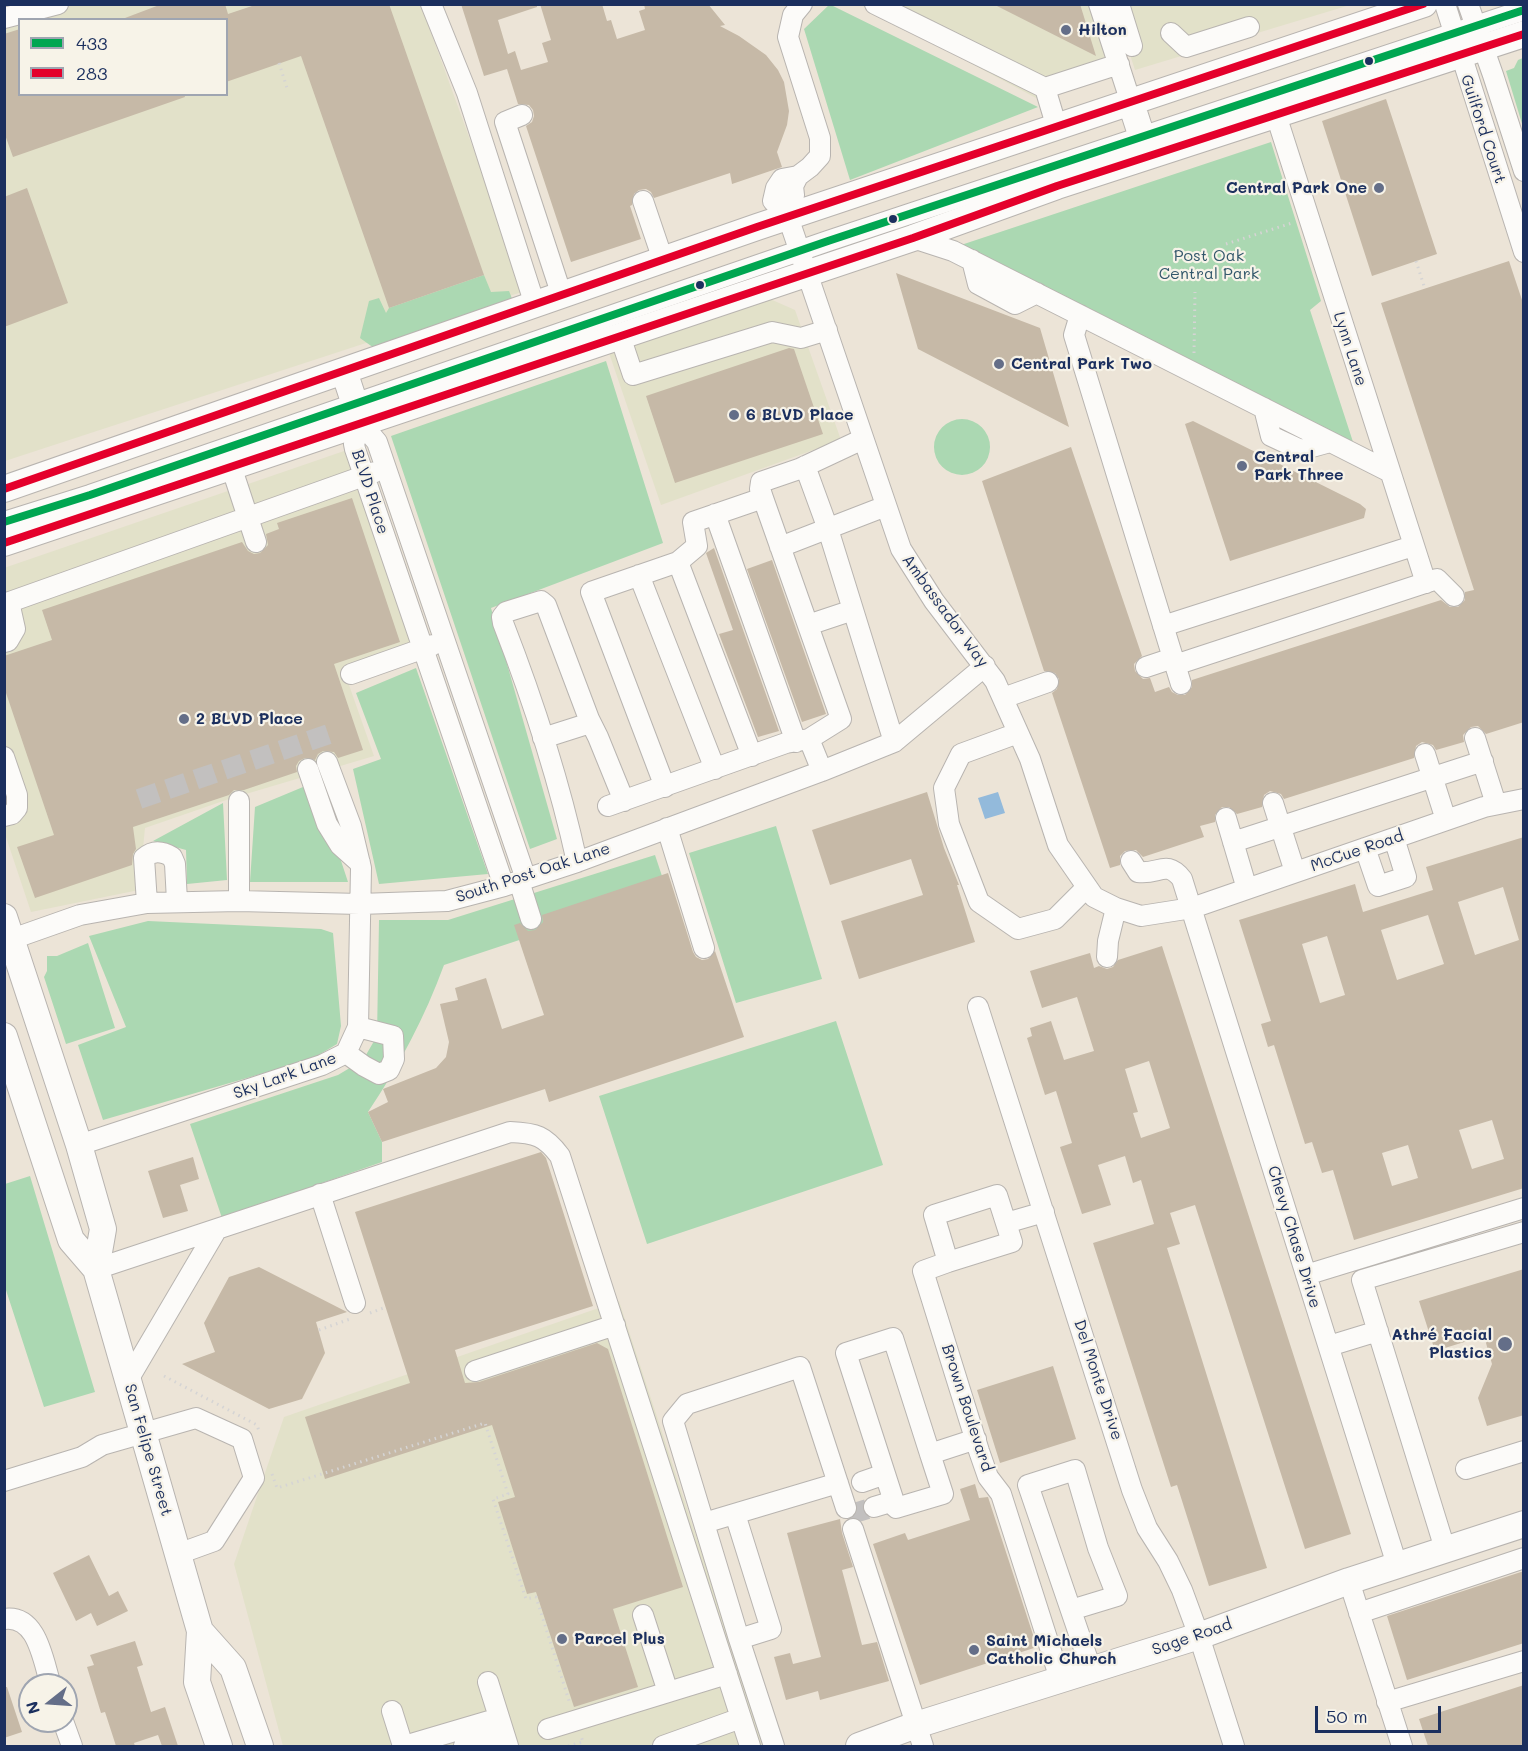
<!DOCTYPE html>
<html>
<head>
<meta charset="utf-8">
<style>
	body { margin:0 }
	#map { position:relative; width:1528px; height:1751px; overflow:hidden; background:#ece4d7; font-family:Mali,sans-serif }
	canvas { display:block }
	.frame { position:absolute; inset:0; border:6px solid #1b2f5e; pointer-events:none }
	.legend { position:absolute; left:18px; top:18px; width:210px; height:78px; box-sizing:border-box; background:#f7f3e8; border:2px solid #9fa5b1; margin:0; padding:8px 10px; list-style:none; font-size:18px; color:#1b2f5e }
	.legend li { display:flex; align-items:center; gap:12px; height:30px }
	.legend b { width:30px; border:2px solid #9fa5b1 }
	.north { position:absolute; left:18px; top:1673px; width:60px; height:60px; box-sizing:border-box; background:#f7f3e8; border:2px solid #9fa5b1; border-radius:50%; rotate:253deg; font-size:16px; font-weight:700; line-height:24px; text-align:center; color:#1b2f5e }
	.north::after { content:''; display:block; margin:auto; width:21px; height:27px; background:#646e88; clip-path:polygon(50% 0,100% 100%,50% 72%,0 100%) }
	.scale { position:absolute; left:1315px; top:1706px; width:126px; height:27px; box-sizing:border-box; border:3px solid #1b2f5e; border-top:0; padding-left:8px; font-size:18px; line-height:21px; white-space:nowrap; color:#1b2f5e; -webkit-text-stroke:4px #f7f3e8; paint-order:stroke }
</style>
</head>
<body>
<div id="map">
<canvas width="1528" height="1751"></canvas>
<div class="frame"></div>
<ul class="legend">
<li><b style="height:8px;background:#00a651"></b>433</li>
<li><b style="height:8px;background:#e4002b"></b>283</li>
</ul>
<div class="north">N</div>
<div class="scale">50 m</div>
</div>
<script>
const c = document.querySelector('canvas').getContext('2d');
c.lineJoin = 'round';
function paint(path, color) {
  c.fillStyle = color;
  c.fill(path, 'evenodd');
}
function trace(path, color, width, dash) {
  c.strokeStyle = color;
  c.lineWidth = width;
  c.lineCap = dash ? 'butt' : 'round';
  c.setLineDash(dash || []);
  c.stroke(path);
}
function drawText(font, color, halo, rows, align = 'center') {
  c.font = font + ' Mali,sans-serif';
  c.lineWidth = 4.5;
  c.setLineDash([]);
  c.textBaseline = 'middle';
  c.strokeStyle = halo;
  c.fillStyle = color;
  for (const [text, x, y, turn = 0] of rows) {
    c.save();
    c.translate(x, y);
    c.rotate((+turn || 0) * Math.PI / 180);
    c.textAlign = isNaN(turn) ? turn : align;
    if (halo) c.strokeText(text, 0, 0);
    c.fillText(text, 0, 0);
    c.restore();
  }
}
const built = new Path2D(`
	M 71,4 L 421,5 L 525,291 L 5,461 L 4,25 L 19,20 L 20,94 L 226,94 L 226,20 L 22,19 Z
	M 861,5 L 1109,5 L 1130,71 L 1038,99 Z
	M 1114,5 L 1350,5 L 1135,70 Z
	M 770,299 L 795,310 L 841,440 L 661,505 L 608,350 Z
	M 347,450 L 419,660 L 349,685 L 374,756 L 229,799 L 145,828 L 139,890 L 31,912 L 5,834 L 4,568 Z
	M 619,1301 L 765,1746 L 283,1746 L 234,1564 L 284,1417 Z`);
const green = new Path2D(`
	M 830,4 L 831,5 L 1038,107 L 850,180 L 804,29 Z
	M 1523,58 L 1524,58 L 1523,127 L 1506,71 L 1514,68 L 1518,60 Z
	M 1271,142 L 1321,301 L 1310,310 L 1354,445 L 958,246 Z
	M 484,275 L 491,292 L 509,291 L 513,301 L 374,348 L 360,338 L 369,301 L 379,298 L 386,313 L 389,308 Z
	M 606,361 L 663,543 L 491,608 L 557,839 L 530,849 L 391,436 Z
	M934 447a28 28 0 1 1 56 0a28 28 0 1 1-56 0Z
	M 416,668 L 488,874 L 379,884 L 353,769 L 381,759 L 356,693 Z
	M 315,782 L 348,882 L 250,882 L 255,807 Z
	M 223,803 L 227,880 L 187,884 L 186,850 L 153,841 Z
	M 776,826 L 822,979 L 736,1003 L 689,853 Z
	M 655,855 L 667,891 L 444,965 C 425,1017 399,1066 368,1112 L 382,1142 L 382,1162 L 222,1218 L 190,1124 L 338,1075 L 363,1060 L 377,1036 L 379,920 L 448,920 Z
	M 148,921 L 321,929 L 333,933 L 341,1026 L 337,1044 L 312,1059 L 103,1120 L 78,1045 L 126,1027 L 89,936 Z
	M 88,943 L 115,1028 L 66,1044 L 44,977 L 47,971 L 47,956 L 57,956 Z
	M 836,1021 L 883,1165 L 647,1244 L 599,1096 Z
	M 30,1176 L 95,1392 L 44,1407 L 5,1287 L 5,1184 Z`);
const water = new Path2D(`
	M 998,792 L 1005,813 L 985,819 L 978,798 Z`);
const building = new Path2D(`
	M 162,4 L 225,4 L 228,14 L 258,4 L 389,4 L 484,275 L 389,308 L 301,56 L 226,82 L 226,20 L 125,20 L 125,18 Z
	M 461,4 L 537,4 L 537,7 L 498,20 L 508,54 L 515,51 L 521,70 L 548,62 L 542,43 L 551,40 L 540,4 L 602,4 L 607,21 L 611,20 L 617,39 L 645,30 L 639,11 L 645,9 L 644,4 L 708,4 L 725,25 L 720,26 L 739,36 L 766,55 L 778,70 L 784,82 L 789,111 L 787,125 L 777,152 L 782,167 L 732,184 L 730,173 L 654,198 L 651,192 L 646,189 L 639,190 L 634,194 L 632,205 L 630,206 L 641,239 L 571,262 L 526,126 L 532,122 L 534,116 L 533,110 L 529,105 L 518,104 L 507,69 L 484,76 Z
	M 993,4 L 1080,4 L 1096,56 Z
	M 20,29 L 20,94 L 184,94 L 185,97 L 13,157 L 4,132 L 4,34 Z
	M 1386,99 L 1437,254 L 1372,276 L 1322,121 Z
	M 27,188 L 68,303 L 4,327 L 4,197 Z
	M 1509,261 L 1524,306 L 1524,722 L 1486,734 L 1478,726 L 1471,727 L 1463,735 L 1464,742 L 1436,750 L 1433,745 L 1422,742 L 1416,746 L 1414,758 L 1284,799 L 1281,794 L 1270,791 L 1264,795 L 1262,807 L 1237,814 L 1229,807 L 1222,807 L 1215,815 L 1215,822 L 1200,826 L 1204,837 L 1143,857 L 1136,850 L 1125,851 L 1120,856 L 1120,865 L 1110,868 L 1052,693 L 1057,689 L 1059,679 L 1055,673 L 1044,671 L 982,481 L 1071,447 L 1142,656 L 1134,664 L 1135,671 L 1143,679 L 1150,678 L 1155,692 L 1169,687 L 1172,692 L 1178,695 L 1185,695 L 1192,687 L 1192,680 L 1441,600 L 1450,607 L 1458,607 L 1465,600 L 1465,592 L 1474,590 L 1381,303 Z
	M 896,273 L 1040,328 L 1069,427 L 918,349 Z
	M 789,348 L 794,349 L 823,434 L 675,483 L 646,396 Z
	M 1193,421 L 1360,504 L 1366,509 L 1364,518 L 1230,561 L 1185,424 Z
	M 352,498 L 400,642 L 334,664 L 363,750 L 338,758 L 334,752 L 323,751 L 318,754 L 315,760 L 305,758 L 299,761 L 296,766 L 297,772 L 244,790 L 234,790 L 229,795 L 133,827 L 136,849 L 133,854 L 132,865 L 35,898 L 17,847 L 54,835 L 4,687 L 4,656 L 52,640 L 42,610 L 242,542 L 248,551 L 254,554 L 260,553 L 268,545 L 266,534 L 279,529 L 277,523 Z
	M 714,548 L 779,731 L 758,737 L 719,634 L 733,630 L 706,553 Z
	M 772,560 L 826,714 L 802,722 L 747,569 Z
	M 927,792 L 944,848 L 959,885 L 957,885 L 975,942 L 859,979 L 841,921 L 923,895 L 911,859 L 830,885 L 812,830 Z
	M 1524,837 L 1524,1188 L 1354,1240 L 1333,1170 L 1322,1173 L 1312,1142 L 1305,1144 L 1274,1045 L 1268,1047 L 1261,1024 L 1271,1021 L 1239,920 L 1355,884 L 1363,912 L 1433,890 L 1426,867 ZM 1503,887 L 1519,940 L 1475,955 L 1458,902 ZM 1428,915 L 1444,964 L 1397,980 L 1381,930 ZM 1327,936 L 1345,995 L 1320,1003 L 1302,944 ZM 1492,1120 L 1504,1159 L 1472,1169 L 1459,1130 ZM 1408,1145 L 1418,1178 L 1392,1186 L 1382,1153 Z
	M 668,873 L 693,952 L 696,957 L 702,960 L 708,959 L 715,951 L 744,1037 L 549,1102 L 545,1089 L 382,1142 L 368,1112 L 388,1102 L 383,1089 L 436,1068 L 446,1057 L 449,1042 L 440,1004 L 458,1000 L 455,988 L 486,978 L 502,1029 L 544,1015 L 514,925 L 520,923 L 528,931 L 535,930 L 543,922 L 542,915 Z
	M 1162,946 L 1351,1534 L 1305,1549 L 1195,1205 L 1170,1213 L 1180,1244 L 1167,1248 L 1267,1568 L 1209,1586 L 1177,1485 L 1171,1487 L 1093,1243 L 1154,1224 L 1141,1180 L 1133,1183 L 1125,1156 L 1098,1165 L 1111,1205 L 1082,1214 L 1060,1147 L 1072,1143 L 1056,1091 L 1045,1095 L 1027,1038 L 1032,1036 L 1030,1028 L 1051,1021 L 1064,1060 L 1094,1051 L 1077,997 L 1042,1008 L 1030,971 L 1090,953 L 1094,968 L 1099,966 L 1107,969 L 1113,967 L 1118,960 ZM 1149,1061 L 1170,1128 L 1141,1138 L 1133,1113 L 1138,1112 L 1125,1069 Z
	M 541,1152 L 546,1158 L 593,1306 L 455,1350 L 465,1383 L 479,1382 L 597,1343 L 608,1349 L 683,1587 L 613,1609 L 638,1687 L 574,1707 L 536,1592 L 527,1594 L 498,1502 L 515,1497 L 492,1425 L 325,1479 L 305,1417 L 410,1383 L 355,1212 Z
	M 193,1157 L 199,1179 L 180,1185 L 188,1211 L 163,1218 L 148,1171 Z
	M 259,1267 L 347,1312 L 316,1322 L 325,1353 L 302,1399 L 269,1409 L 182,1364 L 215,1352 L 204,1323 L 229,1277 Z
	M 1524,1269 L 1524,1415 L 1487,1426 L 1478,1398 L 1492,1364 L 1484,1336 L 1435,1351 L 1419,1301 Z
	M 1053,1366 L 1076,1439 L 1000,1463 L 977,1390 Z
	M 975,1484 L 979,1498 L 988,1497 L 1037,1647 L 920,1685 L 873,1544 L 905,1533 L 908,1540 L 970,1520 L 960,1489 Z
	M 840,1519 L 842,1533 L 853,1567 L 842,1570 L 862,1645 L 877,1642 L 889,1681 L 820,1700 L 818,1691 L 786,1700 L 774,1657 L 790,1653 L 793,1664 L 821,1657 L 787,1533 Z
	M 89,1555 L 109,1596 L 118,1591 L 128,1611 L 97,1626 L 91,1613 L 76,1621 L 53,1573 Z
	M 1524,1571 L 1524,1643 L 1407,1680 L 1387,1616 Z
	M 135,1641 L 143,1665 L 137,1667 L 151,1712 L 165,1707 L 178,1746 L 162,1746 L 158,1735 L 134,1743 L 135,1746 L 116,1746 L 105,1712 L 101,1713 L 87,1667 L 94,1665 L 90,1655 Z
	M 1524,1685 L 1524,1746 L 1428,1746 L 1419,1719 Z
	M 4,1687 L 7,1687 L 22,1732 L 4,1738 Z`);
const minorTunnel = new Path2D(`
	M 139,799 L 332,733
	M 848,1515 L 874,1507`);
const path = new Path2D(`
	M 279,63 L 287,88
	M 1226,244 L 1292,223
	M 1416,261 L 1425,289
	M 1194,353 L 1195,292
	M 370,1313 L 386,1307
	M 319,1330 L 350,1319
	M 164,1376 L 257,1425 L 259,1431
	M 272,1474 L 277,1488 L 485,1423 L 508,1494 L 493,1499 L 526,1599 L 536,1597 L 570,1704
	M 568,1746 L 583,1742 L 581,1736`);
const minor = new Path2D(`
	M 431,4 L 467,93 L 535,305
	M 802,4 L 793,15 L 788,37 L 820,138 L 820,156 L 810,167 L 798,176 L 782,179 L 776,188 L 773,201 L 788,217 L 901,549 L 934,601 L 995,681 L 1030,759 L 1058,845 L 1094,897 L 1116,908 L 1141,916 L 1192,908 L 1484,807 L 1524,799
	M 875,4 L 1045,88 L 1057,128
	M 1099,4 L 1131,103
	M 1119,4 L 1132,46
	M 1445,4 L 1524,252
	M 1468,4 L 1493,75 L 1524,171
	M 4,18 L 58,4
	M 1171,33 L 1186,47 L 1249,27
	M 1045,88 L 1119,64
	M 522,115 L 505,122 L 562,296
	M 1276,115 L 1426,583
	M 643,201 L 663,260
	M 788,217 L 794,195 L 793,186 L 798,176
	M 913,238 L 953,251 L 1390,472
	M 972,260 L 978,284 L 1015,304 L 1037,293
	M 1080,315 L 1074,335 L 1181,684
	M 620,336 L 633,375 L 772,332 L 801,338 L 827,330
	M 1264,408 L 1271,436 L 1301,450 L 1330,442
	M 231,466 L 256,542
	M 805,466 L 828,529 L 894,742
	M 715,514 L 796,742
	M 4,522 L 90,495 L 828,241 L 1524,10
	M 780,547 L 886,506
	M 678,562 L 752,756
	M 639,575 L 715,769
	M 4,604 L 375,472
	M 808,625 L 853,610
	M 1163,626 L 1413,546
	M 4,642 L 8,641 L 15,629 L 9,602
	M 1175,665 L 1437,579 L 1454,596
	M 1146,667 L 1173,658
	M 351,674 L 433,645
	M 1003,698 L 1048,682
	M 1018,733 L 961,754 L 944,788 L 949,824 L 979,902 L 1018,929 L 1055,919 L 1087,887
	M 543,738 L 587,724 L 589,719
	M 1475,738 L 1496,804
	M 1425,754 L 1446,820
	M 4,757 L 17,795 L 17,808 L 12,814 L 4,816
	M 308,769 L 327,824 L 340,845 L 360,863
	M 822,771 L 809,739 L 841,719 L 763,498 L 760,489 L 761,482 L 799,469 L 863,439
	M 665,787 L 591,592 L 678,562 L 697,546 L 693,522 L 763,498
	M 1273,803 L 1295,872
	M 608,806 L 786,743 L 809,739
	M 1226,818 L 1247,889
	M 667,828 L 704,948
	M 1233,842 L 1483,761
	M 1365,848 L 1378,886 L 1406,877 L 1394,838
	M 1131,861 L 1138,872 C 1159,875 1166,859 1182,879 L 1397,1565
	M 577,862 C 559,780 533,700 503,623 L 502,617 L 506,612 L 541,601 L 546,605 L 589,719 L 598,737 L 624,801
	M 519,881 L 531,919
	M 504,886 L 355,449 L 354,444 L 361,423 L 377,442 L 526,879
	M 239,901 L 239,801
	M 147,903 L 144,858 C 153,850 162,851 172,857 L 175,864 L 177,901
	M 12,939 L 80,915 L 147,903 L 239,901 L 360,904 L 447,901 L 504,886 L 577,862 L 822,771 L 894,742 L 985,666
	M 1107,957 L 1108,941 L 1116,908
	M 978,1007 L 1132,1490 L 1147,1528 L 1168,1561 L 1182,1590 L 1199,1636 L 1234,1746
	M 346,1053 L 364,1066 L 379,1074 L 389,1070 L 394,1059 L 393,1036 L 358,1027
	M 79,1145 L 322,1065 L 346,1053 L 358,1027 L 361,868 L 351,826 L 327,762
	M 320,1194 L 355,1303
	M 997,1195 L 1012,1242 L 948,1262 L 934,1215 Z
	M 1006,1223 L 1044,1212
	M 948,1262 L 923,1271 L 979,1451 L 988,1477 L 1001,1494 L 1060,1679
	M 96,1269 L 510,1132 C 536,1133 545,1136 560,1156 L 750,1746
	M 1306,1275 L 1524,1208
	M 1329,1346 L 1378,1331
	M 475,1371 L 615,1325
	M 128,1380 L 217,1229
	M 930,1454 L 893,1338 L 846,1353 L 896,1508 L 943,1494 L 930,1454 L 976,1439
	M 1466,1469 L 1524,1451
	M 4,1481 L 82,1457 L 102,1445 L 196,1418 L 242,1439 L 254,1478 L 214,1541 L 178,1554
	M 862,1482 L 885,1474
	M 874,1507 L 894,1501
	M 735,1514 L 771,1629 L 739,1639
	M 704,1523 L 838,1483
	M 853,1529 L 923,1746
	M 1445,1549 L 1362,1280 L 1524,1232
	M 1349,1581 L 1402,1746
	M 1071,1610 L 1117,1596 L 1098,1548 L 1075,1470 L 1028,1485 L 1091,1669
	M 1359,1613 L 1524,1558
	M 643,1615 L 668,1692
	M 4,1619 C 38,1614 43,1662 51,1685
	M 488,1682 L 508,1746
	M 1387,1702 L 1524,1661
	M 392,1711 L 403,1746
	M 63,1721 L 72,1746
	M 548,1729 L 727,1674
	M 404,1746 L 499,1718
	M 464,1746 L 504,1734
	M 663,1746 L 741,1718
	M 774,1746 L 739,1639 L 673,1421 L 687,1404 L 800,1367 L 846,1508`);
const major = new Path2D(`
	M 1131,103 L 1148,156
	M 344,371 L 361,423
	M 4,489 L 757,227 L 1424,4
	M 4,543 L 913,238 L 1057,186 L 1524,34
	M 4,917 L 79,1145 L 103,1229 L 96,1269
	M 4,1036 L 71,1240 L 96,1269 L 200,1631 L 197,1682 L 219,1746
	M 200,1631 L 233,1668 L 260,1746
	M 859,1746 L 916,1725 L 1199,1636 L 1349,1581 L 1524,1524`);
const bus1 = new Path2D(`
	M 4,522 L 90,495 L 828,241 L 1524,10`);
const bus2 = new Path2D(`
	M 4,489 L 757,227 L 1423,4
	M 4,543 L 913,238 L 1057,186 L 1524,34`);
const markers = [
	[1066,30,6,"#646e88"],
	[1369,61,5,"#1b2f5e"],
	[1379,188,6,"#646e88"],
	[893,219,5,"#1b2f5e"],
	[700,285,5,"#1b2f5e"],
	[999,364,6,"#646e88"],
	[734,415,6,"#646e88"],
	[1242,466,6,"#646e88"],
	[184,719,6,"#646e88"],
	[1505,1344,8,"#646e88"],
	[562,1639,6,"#646e88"],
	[974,1650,6,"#646e88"]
];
const poiNames = [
	["Hilton",1078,30],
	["Central Park One",1367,188,"right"],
	["Central Park Two",1011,364],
	["6 BLVD Place",746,415],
	["Central",1254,457],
	["Park Three",1254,475],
	["2 BLVD Place",196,719],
	["Athré Facial",1492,1335,"right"],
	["Plastics",1492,1353,"right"],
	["Parcel Plus",574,1639],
	["Saint Michaels",986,1641],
	["Catholic Church",986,1659]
];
const streetNames = [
	["Guilford Court",1483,129,72],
	["Lynn Lane",1350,349,72],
	["BLVD Place",370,492,72],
	["Ambassador Way",945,611,54],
	["McCue Road",1357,851,-19],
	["South Post Oak Lane",533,873,-18],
	["Sky Lark Lane",285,1076,-20],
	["Chevy Chase Drive",1294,1237,73],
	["Del Monte Drive",1098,1380,72],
	["Brown Boulevard",967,1408,72],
	["San Felipe Street",148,1450,74],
	["Sage Road",1192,1637,-19]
];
const parkNames = [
	["Post Oak",1209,256],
	["Central Park",1209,274]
];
paint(built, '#e2e1c9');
paint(green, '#abd8b2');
paint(water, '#93badb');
paint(building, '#c6b9a7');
trace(minorTunnel, '#c2c0bf', 20, [20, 10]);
trace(minor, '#b8b4b0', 22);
trace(major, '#b8b4b0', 28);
trace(path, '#d5d4d4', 3, [1.5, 4.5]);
trace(minor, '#fcfbf9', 20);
trace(major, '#fcfbf9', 26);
trace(bus1, '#00a651', 8);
trace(bus2, '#e4002b', 8);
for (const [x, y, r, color] of markers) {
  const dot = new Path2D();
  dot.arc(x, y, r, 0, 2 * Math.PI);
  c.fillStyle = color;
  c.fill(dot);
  trace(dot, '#f7f3e8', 2);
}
drawText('bold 16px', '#1b2f5e', '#f7f3e8', poiNames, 'left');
drawText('16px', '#1b2f5e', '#f7f3e8', streetNames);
drawText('16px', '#32576b', '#f7f3e8', parkNames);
</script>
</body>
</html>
